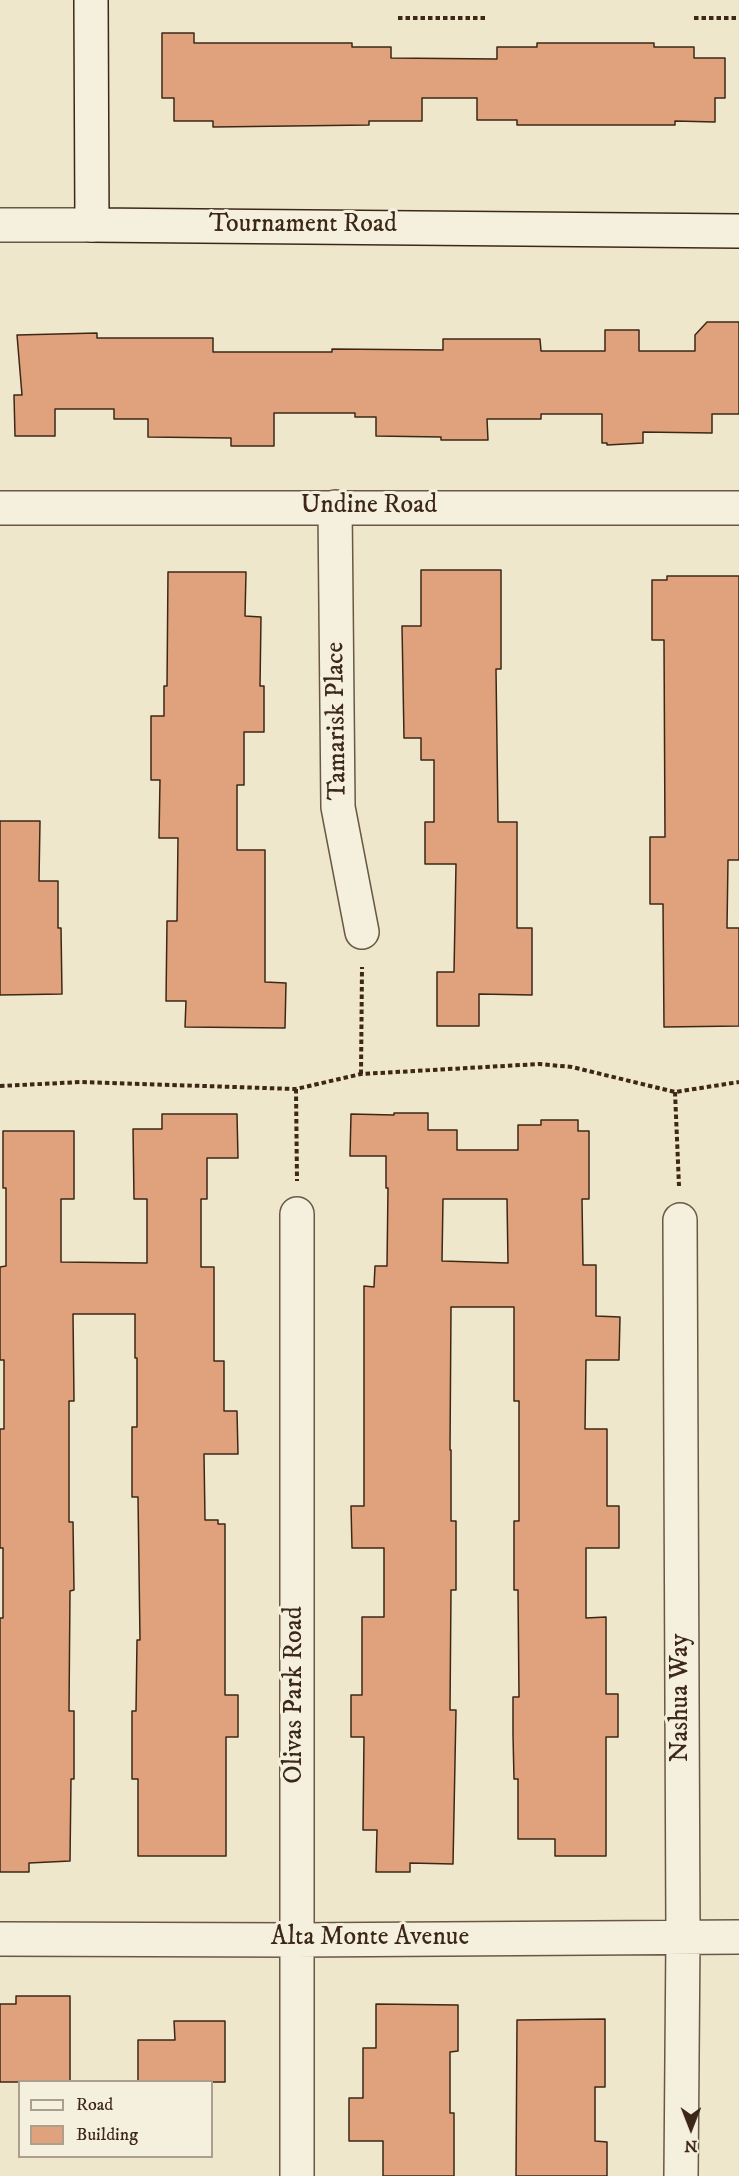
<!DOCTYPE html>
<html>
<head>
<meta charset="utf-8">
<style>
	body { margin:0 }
	#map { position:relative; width:739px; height:2176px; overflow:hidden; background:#efe7cb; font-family:"IM FELL DW Pica",serif }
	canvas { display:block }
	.legend { position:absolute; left:18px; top:2080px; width:195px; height:78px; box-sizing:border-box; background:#f5efdd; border:2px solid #ab9f8e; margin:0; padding:8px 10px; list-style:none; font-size:18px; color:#3d2817 }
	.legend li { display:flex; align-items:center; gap:12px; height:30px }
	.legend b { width:30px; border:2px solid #ab9f8e }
	.north { position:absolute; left:661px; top:2098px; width:60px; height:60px; -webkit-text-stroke:4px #f5efdd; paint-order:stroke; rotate:180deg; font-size:16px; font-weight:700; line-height:24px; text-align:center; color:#3d2817 }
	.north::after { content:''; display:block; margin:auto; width:21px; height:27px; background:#3d2817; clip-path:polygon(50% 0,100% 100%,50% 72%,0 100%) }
</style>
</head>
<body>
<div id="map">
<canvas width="739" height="2176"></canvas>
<ul class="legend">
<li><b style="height:8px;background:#f5efdd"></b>Road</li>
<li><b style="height:16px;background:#e0a27d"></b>Building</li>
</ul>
<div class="north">N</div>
</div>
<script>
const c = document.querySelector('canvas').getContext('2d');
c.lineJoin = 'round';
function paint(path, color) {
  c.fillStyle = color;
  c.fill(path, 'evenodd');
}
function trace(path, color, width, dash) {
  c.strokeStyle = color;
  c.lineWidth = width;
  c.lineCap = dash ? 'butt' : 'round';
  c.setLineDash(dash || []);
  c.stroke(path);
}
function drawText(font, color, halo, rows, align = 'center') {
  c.font = font + ' "IM FELL DW Pica",serif';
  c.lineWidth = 6;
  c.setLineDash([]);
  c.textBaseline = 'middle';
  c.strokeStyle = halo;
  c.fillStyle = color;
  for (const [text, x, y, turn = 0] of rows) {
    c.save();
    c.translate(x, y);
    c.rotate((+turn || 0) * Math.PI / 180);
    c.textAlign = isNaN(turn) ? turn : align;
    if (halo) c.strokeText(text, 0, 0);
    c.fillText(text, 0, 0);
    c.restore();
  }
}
const building = new Path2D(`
	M 162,33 L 194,33 L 194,43 L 352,43 L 352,47 L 391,47 L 391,58 L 497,59 L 497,47 L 537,47 L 537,43 L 654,43 L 654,47 L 694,47 L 694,58 L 725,58 L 725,98 L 715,98 L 715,122 L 675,121 L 675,125 L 517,125 L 517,120 L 477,120 L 477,98 L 422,98 L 422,121 L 369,121 L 369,125 L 213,127 L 213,121 L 174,121 L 174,98 L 162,98 Z
	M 707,322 L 739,322 L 739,414 L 712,414 L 712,433 L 643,432 L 643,443 L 607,445 L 607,443 L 602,443 L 602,414 L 541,414 L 541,419 L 487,419 L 488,440 L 441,440 L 441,437 L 376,436 L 376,417 L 355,417 L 355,413 L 274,413 L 274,446 L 231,446 L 231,438 L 148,437 L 148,419 L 114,419 L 114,409 L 55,409 L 55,436 L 15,436 L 14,395 L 22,395 L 17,335 L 97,333 L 97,338 L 213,338 L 213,352 L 332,352 L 332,349 L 443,350 L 443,339 L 540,339 L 541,351 L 605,351 L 605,330 L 639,330 L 639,351 L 695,351 L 695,335 Z
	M 421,570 L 501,570 L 501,669 L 496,669 L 498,822 L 517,822 L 517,928 L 532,928 L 532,995 L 479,994 L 479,1026 L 437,1026 L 437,972 L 454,972 L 456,864 L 425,864 L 425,822 L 434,822 L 434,760 L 421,760 L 421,738 L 404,738 L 402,626 L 421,626 Z
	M 168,572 L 246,572 L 245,616 L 261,617 L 260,686 L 264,686 L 264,732 L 244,732 L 244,785 L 237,785 L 237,850 L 265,850 L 265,982 L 286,983 L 285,1028 L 185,1027 L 186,1001 L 166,1001 L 167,921 L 177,921 L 178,838 L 159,838 L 160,780 L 151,780 L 151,716 L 164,716 L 164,686 L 167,686 Z
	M 667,576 L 739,576 L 739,860 L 728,860 L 727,928 L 739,928 L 739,1026 L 664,1027 L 663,904 L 650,904 L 650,837 L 665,837 L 664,640 L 652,640 L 652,580 L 667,580 Z
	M 0,821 L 40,821 L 39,881 L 58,881 L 58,928 L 61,928 L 62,994 L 0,995 Z
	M 394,1113 L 428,1113 L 428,1130 L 457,1130 L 457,1150 L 518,1150 L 518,1125 L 541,1125 L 541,1120 L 578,1120 L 578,1131 L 589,1131 L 589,1199 L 582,1199 L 583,1265 L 596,1265 L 596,1316 L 620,1317 L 619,1360 L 586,1360 L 585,1429 L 607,1429 L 607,1506 L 619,1506 L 619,1548 L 586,1548 L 586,1618 L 606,1617 L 606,1694 L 618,1694 L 618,1737 L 606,1737 L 606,1856 L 555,1856 L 555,1839 L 518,1839 L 518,1779 L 514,1779 L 513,1735 L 513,1697 L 519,1697 L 518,1590 L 514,1590 L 514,1521 L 519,1521 L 519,1401 L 514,1401 L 514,1307 L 451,1307 L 450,1450 L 451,1450 L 451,1521 L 456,1521 L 456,1590 L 451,1590 L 450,1710 L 456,1710 L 453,1864 L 410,1863 L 410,1872 L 376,1872 L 377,1830 L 363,1830 L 364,1737 L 351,1737 L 351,1695 L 362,1695 L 362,1617 L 384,1617 L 384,1548 L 352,1548 L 351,1506 L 364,1506 L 364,1286 L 374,1287 L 375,1266 L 387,1266 L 388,1188 L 386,1188 L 386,1156 L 350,1156 L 351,1114 L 394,1115 ZM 443,1199 L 507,1199 L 508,1263 L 442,1261 Z
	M 162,1114 L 237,1114 L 238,1158 L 207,1158 L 207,1199 L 201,1199 L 201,1267 L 214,1267 L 214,1361 L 224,1361 L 224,1411 L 237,1411 L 238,1454 L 204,1454 L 205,1520 L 218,1520 L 218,1524 L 225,1524 L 225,1695 L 238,1695 L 238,1737 L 226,1737 L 226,1856 L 138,1856 L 138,1779 L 132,1779 L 132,1711 L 136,1711 L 137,1640 L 140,1640 L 138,1497 L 132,1497 L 132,1427 L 137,1427 L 137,1358 L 135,1358 L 135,1314 L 73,1314 L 74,1401 L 69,1401 L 69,1522 L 73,1522 L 74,1590 L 70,1591 L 69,1711 L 74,1711 L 74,1779 L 71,1779 L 70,1861 L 29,1863 L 29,1872 L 0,1872 L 0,1618 L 3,1618 L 3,1548 L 0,1548 L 0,1429 L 4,1429 L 4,1360 L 0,1360 L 0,1267 L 6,1266 L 6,1188 L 3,1188 L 3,1131 L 74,1131 L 74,1199 L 61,1199 L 61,1262 L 147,1263 L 147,1199 L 134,1199 L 133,1129 L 162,1129 Z
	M 16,1996 L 70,1996 L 70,2082 L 0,2082 L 0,2004 L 16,2004 Z
	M 376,2004 L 458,2005 L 458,2051 L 450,2052 L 450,2113 L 454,2113 L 454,2176 L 383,2176 L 383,2141 L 349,2141 L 349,2098 L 363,2098 L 363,2048 L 376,2048 Z
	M 605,2019 L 605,2087 L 595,2087 L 595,2141 L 607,2142 L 607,2176 L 516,2176 L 517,2020 Z
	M 174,2021 L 225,2021 L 225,2082 L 138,2082 L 138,2040 L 175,2040 Z`);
const path = new Path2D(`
	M 398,18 L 487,18
	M 694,18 L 739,18
	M 361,1074 L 362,967
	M 0,1086 L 80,1082 L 296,1089 L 361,1074 L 539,1064 L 572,1067 L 675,1092 L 739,1082
	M 296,1089 L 297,1181
	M 675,1092 L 679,1186`);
const street = new Path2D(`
	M 0,225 L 92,225
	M 335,507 L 338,807 L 362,932
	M 0,508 L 739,508
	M 297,1214 L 297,2176
	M 680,1220 L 683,1937 L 681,2176
	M 0,1939 L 296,1940 L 739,1937`);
const secondary = new Path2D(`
	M 91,0 L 92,225 L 739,231`);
const streetNames = [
	["Tournament Road",303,226],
	["Undine Road",369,507],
	["Tamarisk Place",338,721,-91],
	["Olivas Park Road",296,1695,-90],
	["Nashua Way",682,1698,-90],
	["Alta Monte Avenue",370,1939]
];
paint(building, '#e0a27d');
trace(building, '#3d2817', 1.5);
trace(street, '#6a5844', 36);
trace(secondary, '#3d2817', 36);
trace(path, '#3d2817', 4, [4.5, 3]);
trace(street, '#f5efdd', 33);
trace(secondary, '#f5efdd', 33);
drawText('26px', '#3d2817', '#f5efdd', streetNames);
</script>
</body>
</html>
